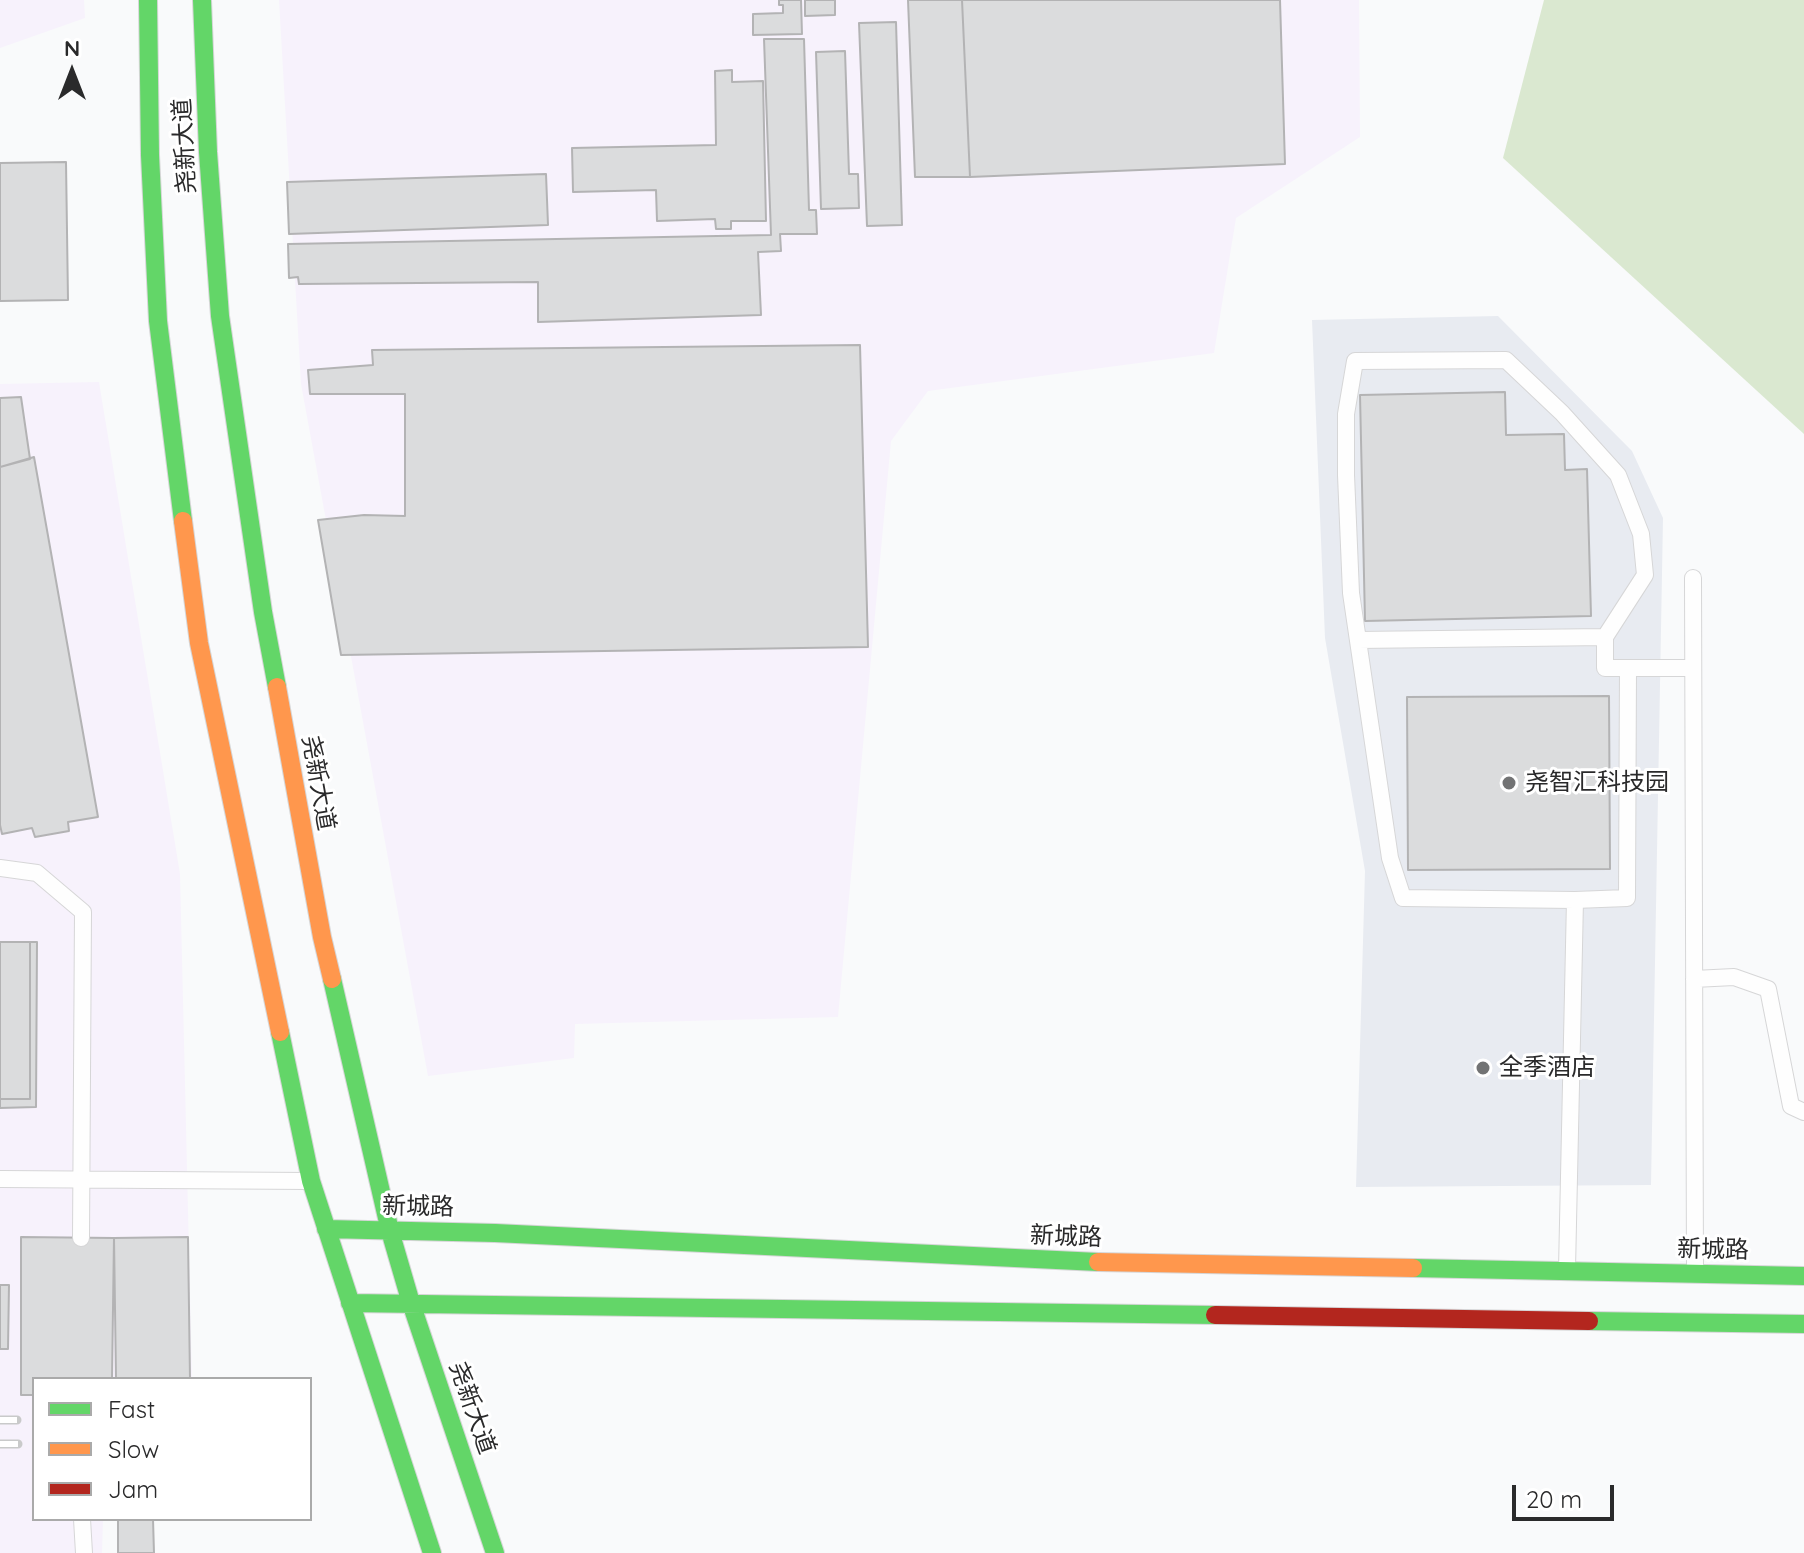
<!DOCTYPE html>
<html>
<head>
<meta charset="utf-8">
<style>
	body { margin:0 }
	#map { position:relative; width:1804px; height:1553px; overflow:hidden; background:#f9fafb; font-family:Quicksand,sans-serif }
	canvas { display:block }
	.legend { position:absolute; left:32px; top:1377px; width:280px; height:144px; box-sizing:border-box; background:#fff; border:2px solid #aaa; margin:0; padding:10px 14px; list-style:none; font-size:24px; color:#2a2a2b }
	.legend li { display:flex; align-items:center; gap:16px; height:40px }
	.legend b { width:40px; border:2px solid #aaa }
	.north { position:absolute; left:32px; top:32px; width:80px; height:80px; -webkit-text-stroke:6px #fff; paint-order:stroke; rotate:0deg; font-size:22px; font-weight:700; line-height:32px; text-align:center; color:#2a2a2b }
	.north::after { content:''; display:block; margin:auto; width:28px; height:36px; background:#2a2a2b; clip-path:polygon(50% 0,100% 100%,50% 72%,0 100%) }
	.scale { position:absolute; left:1512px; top:1485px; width:102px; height:36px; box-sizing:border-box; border:4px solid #2a2a2b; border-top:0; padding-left:10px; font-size:24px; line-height:28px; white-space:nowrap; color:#2a2a2b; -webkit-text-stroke:6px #fff; paint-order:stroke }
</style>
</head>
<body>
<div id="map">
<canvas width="1804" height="1553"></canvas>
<ul class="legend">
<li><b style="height:10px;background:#63d668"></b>Fast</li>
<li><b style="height:10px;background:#ff974d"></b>Slow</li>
<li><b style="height:10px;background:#b3261e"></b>Jam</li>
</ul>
<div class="north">N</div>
<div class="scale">20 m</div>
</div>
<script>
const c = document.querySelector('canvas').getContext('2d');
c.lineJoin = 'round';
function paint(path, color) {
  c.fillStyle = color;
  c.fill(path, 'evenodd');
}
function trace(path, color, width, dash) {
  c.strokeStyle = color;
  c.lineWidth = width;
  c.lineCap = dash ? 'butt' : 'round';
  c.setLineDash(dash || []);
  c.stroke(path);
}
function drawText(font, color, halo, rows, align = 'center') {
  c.font = font + ' Quicksand,"Noto Sans SC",sans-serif';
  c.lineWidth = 6;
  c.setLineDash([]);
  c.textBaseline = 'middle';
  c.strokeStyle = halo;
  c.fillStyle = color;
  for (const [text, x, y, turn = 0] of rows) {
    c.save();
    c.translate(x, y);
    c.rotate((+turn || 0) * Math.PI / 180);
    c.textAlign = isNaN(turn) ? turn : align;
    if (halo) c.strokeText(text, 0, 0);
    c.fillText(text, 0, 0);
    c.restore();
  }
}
const built = new Path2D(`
	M 1498,316 L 1632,451 L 1663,518 L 1651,1185 L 1356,1187 L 1365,871 L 1325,638 L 1312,320 Z`);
const industrial = new Path2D(`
	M 0,0 L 84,0 L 85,18 L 0,48 Z
	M 279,0 L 1359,0 L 1360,137 L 1236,218 L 1214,353 L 928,391 L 891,441 L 838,1017 L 575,1024 L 574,1058 L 428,1076 L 301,384 Z
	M 99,382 L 180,874 L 192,1379 L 34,1379 L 34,1519 L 103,1519 L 102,1553 L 0,1553 L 0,384 Z`);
const green = new Path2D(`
	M 1544,0 L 1804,0 L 1804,434 L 1503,158 Z`);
const building = new Path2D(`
	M 779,0 L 801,0 L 802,34 L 753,35 L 753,14 L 783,13 L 783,5 L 779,5 Z
	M 805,0 L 835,0 L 835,15 L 805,16 Z
	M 908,0 L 962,0 L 970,177 L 915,177 Z
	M 962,0 L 1280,0 L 1285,164 L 970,177 Z
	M 896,22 L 902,225 L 867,226 L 859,23 Z
	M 764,39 L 804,39 L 809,210 L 816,210 L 817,234 L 780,234 L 781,251 L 758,252 L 761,315 L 538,322 L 538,282 L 299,284 L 298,277 L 289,278 L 288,244 L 771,235 Z
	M 845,51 L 849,174 L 858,174 L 859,208 L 821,209 L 816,52 Z
	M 732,70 L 732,82 L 763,81 L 766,221 L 731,221 L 731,229 L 716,229 L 715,219 L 657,221 L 656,190 L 573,192 L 572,148 L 716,145 L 715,71 Z
	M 66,162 L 68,300 L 0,301 L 0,163 Z
	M 546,174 L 548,225 L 289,234 L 287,182 Z
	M 860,345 L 868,647 L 341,655 L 318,520 L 364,515 L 405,516 L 405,394 L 310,394 L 308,370 L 373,365 L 372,350 Z
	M 1505,392 L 1506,435 L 1564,434 L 1565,470 L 1587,469 L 1591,616 L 1365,621 L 1360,395 Z
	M 21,397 L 30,459 L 0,467 L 0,398 Z
	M 34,457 L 98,817 L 68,822 L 69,831 L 35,837 L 32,828 L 2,834 L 0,825 L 0,467 Z
	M 1609,696 L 1610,869 L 1408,870 L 1407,697 Z
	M 0,942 L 30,942 L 30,1099 L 0,1099 Z
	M 30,942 L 37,942 L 36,1107 L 0,1108 L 0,1099 L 30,1099 Z
	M 21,1237 L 114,1238 L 112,1379 L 34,1379 L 34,1395 L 21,1395 Z
	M 188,1237 L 190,1379 L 116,1379 L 114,1238 Z
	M 0,1285 L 9,1285 L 8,1349 L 0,1349 Z
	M 118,1519 L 153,1519 L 154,1553 L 118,1553 Z`);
const lane = new Path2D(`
	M 1693,578 L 1695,1272
	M 1605,637 L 1605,668 L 1693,668
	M 1358,640 L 1605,637 L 1645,575 L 1641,534 L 1618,475 L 1562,413 L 1506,360 L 1355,361 L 1346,414 L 1346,475 L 1351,593 L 1390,858 L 1403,898 L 1575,900 L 1567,1269
	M 0,868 L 37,873 L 83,912 L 81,1238
	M 1575,900 L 1627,898 L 1628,668
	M 1694,979 L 1734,977 L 1768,989 L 1791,1106 L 1804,1112
	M 0,1179 L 310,1181
	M 82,1519 L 84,1553`);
const fast = new Path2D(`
	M 148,0 L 150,155 L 158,321 L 183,521
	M 202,0 L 208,152 L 220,316 L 263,612 L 277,687
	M 332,979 L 390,1231 L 411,1303 L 495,1553
	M 280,1032 L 311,1181 L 432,1553
	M 326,1229 L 495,1233 L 1098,1262
	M 1413,1268 L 1804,1276
	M 350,1303 L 1215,1315
	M 1589,1321 L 1804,1324`);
const slow = new Path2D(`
	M 183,521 L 199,643 L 280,1032
	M 277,687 L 322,937 L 332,979
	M 1098,1262 L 1413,1268`);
const jam = new Path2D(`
	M 1215,1315 L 1589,1321`);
const rail = new Path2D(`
	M 0,1420 L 17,1420
	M 0,1444 L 18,1444`);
const markers = [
	[1509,783,8,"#727374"],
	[1483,1068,8,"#727374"]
];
const streetNames = [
	["尧新大道",185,146,-93],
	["尧新大道",318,783,80],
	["新城路",418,1207,1],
	["新城路",1066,1237,2],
	["新城路",1713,1250,1],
	["尧新大道",472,1408,71]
];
const poiNames = [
	["尧智汇科技园",1525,783],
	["全季酒店",1499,1068]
];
paint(built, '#e8ebf1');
paint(industrial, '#f7f2fc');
paint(green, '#dae8d0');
paint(building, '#dbdcdd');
trace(building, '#b3b3b4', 2);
trace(lane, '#d6d6d7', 18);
trace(fast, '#d6d6d7', 20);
trace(slow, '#d6d6d7', 20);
trace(jam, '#d6d6d7', 20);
trace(lane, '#fefefe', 16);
trace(fast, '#63d668', 18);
trace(slow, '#ff974d', 18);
trace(jam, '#b3261e', 18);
trace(rail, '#c9caca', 9);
trace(rail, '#fff', 6, [18]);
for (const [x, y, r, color] of markers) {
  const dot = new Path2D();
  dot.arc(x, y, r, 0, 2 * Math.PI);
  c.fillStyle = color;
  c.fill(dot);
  trace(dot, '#fff', 3);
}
drawText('24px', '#2a2a2b', '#fff', streetNames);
drawText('24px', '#2a2a2b', '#fff', poiNames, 'left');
</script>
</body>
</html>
